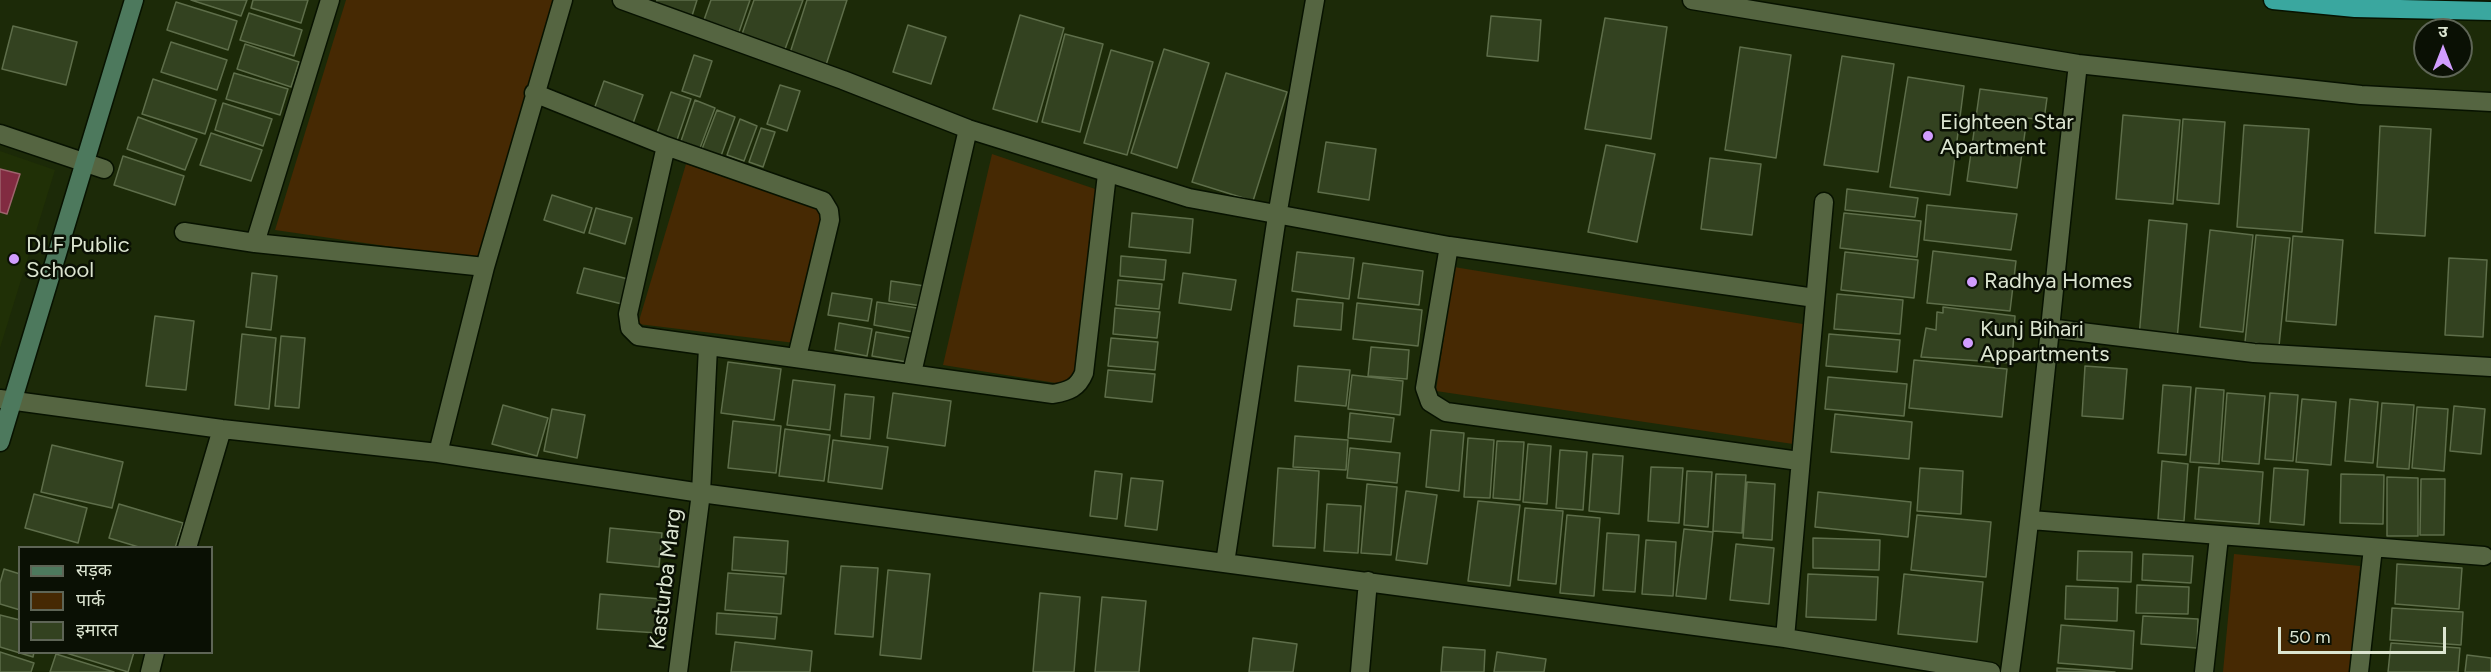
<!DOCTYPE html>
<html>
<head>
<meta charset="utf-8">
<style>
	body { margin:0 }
	#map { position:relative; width:2491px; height:672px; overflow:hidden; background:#1c2a08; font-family:Figtree,"Noto Sans Devanagari",sans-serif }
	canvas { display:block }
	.legend { position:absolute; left:18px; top:546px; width:195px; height:108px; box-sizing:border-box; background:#0a1004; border:2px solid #5e6556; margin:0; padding:8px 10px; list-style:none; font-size:18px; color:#dce5d1 }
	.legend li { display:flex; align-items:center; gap:12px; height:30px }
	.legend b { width:30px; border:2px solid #5e6556 }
	.north { position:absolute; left:2413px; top:18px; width:60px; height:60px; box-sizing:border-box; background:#0a1004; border:2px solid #5e6556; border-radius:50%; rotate:0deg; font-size:16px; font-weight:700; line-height:24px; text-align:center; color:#dce5d1 }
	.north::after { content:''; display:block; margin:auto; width:21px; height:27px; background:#d19dfe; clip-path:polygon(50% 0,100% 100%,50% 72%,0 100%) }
	.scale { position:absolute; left:2278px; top:627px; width:168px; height:27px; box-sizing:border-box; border:3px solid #dce5d1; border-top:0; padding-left:8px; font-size:18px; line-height:21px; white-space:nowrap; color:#dce5d1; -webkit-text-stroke:4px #0a1004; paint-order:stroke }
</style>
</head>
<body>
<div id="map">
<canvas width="2491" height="672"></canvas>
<ul class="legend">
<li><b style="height:8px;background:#4d795d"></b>सड़क</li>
<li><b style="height:16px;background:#462903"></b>पार्क</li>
<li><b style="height:16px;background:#334220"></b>इमारत</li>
</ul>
<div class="north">उ</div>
<div class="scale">50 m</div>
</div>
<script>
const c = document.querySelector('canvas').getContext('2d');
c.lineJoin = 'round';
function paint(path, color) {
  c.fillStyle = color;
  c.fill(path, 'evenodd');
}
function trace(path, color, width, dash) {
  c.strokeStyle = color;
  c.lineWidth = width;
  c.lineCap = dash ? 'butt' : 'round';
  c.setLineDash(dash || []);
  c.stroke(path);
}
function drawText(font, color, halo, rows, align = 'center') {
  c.font = font + ' Figtree,sans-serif';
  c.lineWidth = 5;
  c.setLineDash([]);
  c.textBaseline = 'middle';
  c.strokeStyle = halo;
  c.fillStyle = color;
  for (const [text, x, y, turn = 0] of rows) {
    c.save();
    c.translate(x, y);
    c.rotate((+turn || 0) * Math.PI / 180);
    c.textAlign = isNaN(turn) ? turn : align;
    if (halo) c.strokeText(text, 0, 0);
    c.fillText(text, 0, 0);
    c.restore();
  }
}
const built = new Path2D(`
	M 0,151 L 55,170 L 0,348 Z`);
const green = new Path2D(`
	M 346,0 L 553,0 L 482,260 L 275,230 Z
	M 992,154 L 1107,193 L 1075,386 L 943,365 Z
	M 686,164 L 835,215 L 795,343 L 638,324 Z
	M 1454,267 L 1809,325 L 1793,444 L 1436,391 Z
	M 2234,554 L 2360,566 L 2351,672 L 2223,672 Z`);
const water = new Path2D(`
	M 0,169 L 20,174 L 7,214 L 0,212 Z`);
const building = new Path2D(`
	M 191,0 L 247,0 L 241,16 Z
	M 253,0 L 308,0 L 301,23 L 251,8 Z
	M 657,0 L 697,0 L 691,19 L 655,7 Z
	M 711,0 L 750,0 L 739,32 L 704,20 Z
	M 754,0 L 803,0 L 784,52 L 741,37 Z
	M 807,0 L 847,0 L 826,65 L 790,53 Z
	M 176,2 L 237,21 L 228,50 L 167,30 Z
	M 249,13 L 302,30 L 294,56 L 240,40 Z
	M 1020,15 L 1064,28 L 1037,122 L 993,109 Z
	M 1491,16 L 1541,20 L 1538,61 L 1487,56 Z
	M 1605,18 L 1667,27 L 1651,139 L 1585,129 Z
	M 908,25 L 946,37 L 931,84 L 893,72 Z
	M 13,26 L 77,42 L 66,85 L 2,69 Z
	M 1065,34 L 1103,44 L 1080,132 L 1042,122 Z
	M 171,42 L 227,60 L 217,90 L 161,72 Z
	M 245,44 L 299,62 L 291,87 L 237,69 Z
	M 1740,47 L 1791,55 L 1776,158 L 1725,150 Z
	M 1164,49 L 1209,63 L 1177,168 L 1131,153 Z
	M 1111,50 L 1153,62 L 1127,155 L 1084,143 Z
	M 694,55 L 712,61 L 700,97 L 682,91 Z
	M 1842,56 L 1894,64 L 1878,172 L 1824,165 Z
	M 234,73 L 288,89 L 280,115 L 226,99 Z
	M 1226,73 L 1287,92 L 1253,201 L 1192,182 Z
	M 1908,77 L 1964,86 L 1950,195 L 1890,187 Z
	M 153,79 L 216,100 L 205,134 L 142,114 Z
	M 604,81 L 643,95 L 631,129 L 592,115 Z
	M 780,85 L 800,91 L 787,131 L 767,124 Z
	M 1980,89 L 2047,98 L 2044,120 L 2027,118 L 2017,188 L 1967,181 Z
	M 671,92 L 691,99 L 677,140 L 657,133 Z
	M 695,100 L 715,108 L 700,148 L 681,141 Z
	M 223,103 L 272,119 L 263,146 L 215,130 Z
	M 717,110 L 735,117 L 721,156 L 702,149 Z
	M 2123,115 L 2180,120 L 2173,204 L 2116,199 Z
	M 138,117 L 197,139 L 185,170 L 127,149 Z
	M 740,119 L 757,126 L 744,161 L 727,155 Z
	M 2183,119 L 2225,122 L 2219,204 L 2177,200 Z
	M 2244,125 L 2309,129 L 2302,232 L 2237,227 Z
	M 2380,126 L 2431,129 L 2425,236 L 2375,233 Z
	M 761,128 L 775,132 L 763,167 L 749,162 Z
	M 211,133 L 262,150 L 251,181 L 200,165 Z
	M 1326,142 L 1376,149 L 1369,200 L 1318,192 Z
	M 1606,145 L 1655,154 L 1637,242 L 1588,232 Z
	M 123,156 L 184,176 L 175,205 L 114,185 Z
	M 1710,158 L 1761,164 L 1752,235 L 1701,229 Z
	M 1847,189 L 1918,198 L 1915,217 L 1845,210 Z
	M 552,195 L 592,208 L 584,233 L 544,220 Z
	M 1927,205 L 2017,214 L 2011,250 L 1924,240 Z
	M 596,208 L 632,218 L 625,244 L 589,233 Z
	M 1132,213 L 1193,219 L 1190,253 L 1129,247 Z
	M 1844,213 L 1921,221 L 1917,257 L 1840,248 Z
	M 2149,220 L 2187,224 L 2177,340 L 2139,337 Z
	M 2210,230 L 2253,235 L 2243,332 L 2200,327 Z
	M 2256,235 L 2290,238 L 2279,346 L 2245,342 Z
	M 2293,236 L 2343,240 L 2336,325 L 2286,321 Z
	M 1933,251 L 2016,261 L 2010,311 L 1927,303 Z
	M 1297,252 L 1354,258 L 1349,299 L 1292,291 Z
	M 1845,252 L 1918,260 L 1914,298 L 1841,290 Z
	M 1121,256 L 1166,260 L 1164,280 L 1120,276 Z
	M 2449,258 L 2487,260 L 2483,337 L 2445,335 Z
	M 1363,263 L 1423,271 L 1419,305 L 1358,298 Z
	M 584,268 L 632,280 L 626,305 L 577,293 Z
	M 252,273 L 277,276 L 271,330 L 246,327 Z
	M 1183,273 L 1236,280 L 1231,310 L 1179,303 Z
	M 1118,280 L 1162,284 L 1159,309 L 1116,305 Z
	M 891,281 L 925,286 L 922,306 L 889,301 Z
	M 832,293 L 872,299 L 868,321 L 828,315 Z
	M 1837,294 L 1903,300 L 1900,334 L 1834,329 Z
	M 1297,299 L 1343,303 L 1341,330 L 1294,326 Z
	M 877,302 L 917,308 L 913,332 L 874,325 Z
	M 1357,303 L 1422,310 L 1418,346 L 1353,339 Z
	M 1943,307 L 2015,316 L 2012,363 L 1921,357 L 1926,328 L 1936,330 L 1937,312 L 1943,313 Z
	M 1115,308 L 1160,312 L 1157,338 L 1113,334 Z
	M 155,316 L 194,321 L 186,390 L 146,386 Z
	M 839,323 L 872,329 L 867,356 L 835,350 Z
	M 876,332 L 911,338 L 907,362 L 872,356 Z
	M 242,334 L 276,338 L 269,409 L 235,405 Z
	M 1829,334 L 1900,340 L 1897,372 L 1826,366 Z
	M 281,336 L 305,338 L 299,408 L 275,406 Z
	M 1111,338 L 1158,342 L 1155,370 L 1108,366 Z
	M 1371,347 L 1409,350 L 1407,379 L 1368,376 Z
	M 1914,360 L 2007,369 L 2002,417 L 1909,408 Z
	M 728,362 L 781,369 L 774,420 L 721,413 Z
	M 1298,366 L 1350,370 L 1346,406 L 1295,401 Z
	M 2085,366 L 2127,369 L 2123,419 L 2082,416 Z
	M 1108,370 L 1155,374 L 1152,402 L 1105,397 Z
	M 1352,375 L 1403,381 L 1400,415 L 1348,409 Z
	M 1828,377 L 1907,384 L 1904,416 L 1825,409 Z
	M 793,380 L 835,385 L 830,430 L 787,425 Z
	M 2163,385 L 2191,387 L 2186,455 L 2158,453 Z
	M 2196,388 L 2224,390 L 2219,464 L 2190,462 Z
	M 893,393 L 951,401 L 945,446 L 887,438 Z
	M 2227,393 L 2265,396 L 2259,464 L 2222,461 Z
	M 2270,393 L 2298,395 L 2293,461 L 2265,459 Z
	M 845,394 L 874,397 L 870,439 L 841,436 Z
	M 2302,399 L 2336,402 L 2331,465 L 2296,462 Z
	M 2350,399 L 2378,402 L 2373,463 L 2345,461 Z
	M 2382,403 L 2414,405 L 2409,469 L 2377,467 Z
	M 503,405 L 548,418 L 537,456 L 492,444 Z
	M 2454,406 L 2485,409 L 2481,454 L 2450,451 Z
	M 2417,407 L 2448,409 L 2444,471 L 2412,468 Z
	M 552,409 L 585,415 L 577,458 L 544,451 Z
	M 1350,413 L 1394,418 L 1391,442 L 1348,438 Z
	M 1835,414 L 1912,422 L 1909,459 L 1831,452 Z
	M 733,421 L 781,426 L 776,473 L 728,468 Z
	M 785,429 L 830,435 L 824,481 L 779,476 Z
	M 1431,430 L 1464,433 L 1459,491 L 1426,487 Z
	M 1295,436 L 1348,440 L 1346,470 L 1293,467 Z
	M 1468,438 L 1494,440 L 1490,498 L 1464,497 Z
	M 833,440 L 888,447 L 882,489 L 828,482 Z
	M 1497,441 L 1524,442 L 1520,500 L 1493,498 Z
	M 1528,444 L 1551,446 L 1547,504 L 1523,502 Z
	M 52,445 L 123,462 L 112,508 L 41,492 Z
	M 1350,448 L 1400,453 L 1397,483 L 1347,478 Z
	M 1560,450 L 1587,452 L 1583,510 L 1556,508 Z
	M 1593,454 L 1623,456 L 1619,514 L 1589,511 Z
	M 2162,461 L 2188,464 L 2184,521 L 2158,519 Z
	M 1651,467 L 1683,468 L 1679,523 L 1648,521 Z
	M 2199,467 L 2263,472 L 2259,524 L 2195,519 Z
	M 1278,468 L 1319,471 L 1315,548 L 1273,546 Z
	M 1920,468 L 1963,471 L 1961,514 L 1917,511 Z
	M 2274,468 L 2308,470 L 2304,525 L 2270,522 Z
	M 1095,471 L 1122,474 L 1117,519 L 1090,516 Z
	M 1687,471 L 1712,472 L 1708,527 L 1684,525 Z
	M 1716,474 L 1746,475 L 1742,533 L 1713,531 Z
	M 2341,474 L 2384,475 L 2383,524 L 2340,523 Z
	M 2387,477 L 2418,478 L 2418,536 L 2387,536 Z
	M 1131,478 L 1163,481 L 1157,530 L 1125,526 Z
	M 2421,479 L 2445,479 L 2444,535 L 2420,535 Z
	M 1747,482 L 1775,484 L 1772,540 L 1743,538 Z
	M 1367,484 L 1397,487 L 1391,555 L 1361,553 Z
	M 1406,491 L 1437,495 L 1427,564 L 1396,560 Z
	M 1818,492 L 1911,502 L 1908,537 L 1815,527 Z
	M 34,494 L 87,508 L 78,543 L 25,528 Z
	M 1478,501 L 1520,505 L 1510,586 L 1468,581 Z
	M 119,504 L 183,523 L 175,548 L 142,548 L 109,538 Z
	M 1327,504 L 1361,506 L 1358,553 L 1324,551 Z
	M 1525,508 L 1563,511 L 1556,584 L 1518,580 Z
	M 1567,515 L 1600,518 L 1594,596 L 1560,593 Z
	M 1917,515 L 1991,522 L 1986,577 L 1911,570 Z
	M 610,528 L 662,533 L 659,567 L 607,562 Z
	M 1684,529 L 1713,532 L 1706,599 L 1676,596 Z
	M 1607,533 L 1639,535 L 1635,592 L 1603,590 Z
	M 734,537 L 788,541 L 786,574 L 732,570 Z
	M 1813,538 L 1880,540 L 1879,570 L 1813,568 Z
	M 1646,540 L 1676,542 L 1673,596 L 1642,594 Z
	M 1736,544 L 1774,548 L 1769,604 L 1730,600 Z
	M 2078,551 L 2132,552 L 2131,582 L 2077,580 Z
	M 2143,554 L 2193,556 L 2191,583 L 2142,580 Z
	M 2397,564 L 2462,568 L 2459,609 L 2395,604 Z
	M 841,566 L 878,568 L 873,637 L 835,634 Z
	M 4,569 L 20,574 L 20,610 L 0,604 L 0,583 Z
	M 888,570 L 930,574 L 921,659 L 880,655 Z
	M 728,573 L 784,577 L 781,614 L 725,610 Z
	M 1808,574 L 1878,577 L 1876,620 L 1806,617 Z
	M 1904,574 L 1983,582 L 1977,642 L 1898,634 Z
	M 2137,585 L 2189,587 L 2188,614 L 2136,613 Z
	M 2066,586 L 2118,588 L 2117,621 L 2065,619 Z
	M 1040,593 L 1080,597 L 1074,672 L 1033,672 Z
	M 600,594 L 661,599 L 658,633 L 597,629 Z
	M 1102,597 L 1146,601 L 1139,672 L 1095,672 Z
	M 2392,608 L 2463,612 L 2461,645 L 2390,640 Z
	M 717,613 L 777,617 L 775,639 L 716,634 Z
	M 0,615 L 20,620 L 20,652 L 34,652 L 33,657 L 0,647 Z
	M 2143,616 L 2198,619 L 2197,648 L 2141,644 Z
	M 2061,625 L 2134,631 L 2132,669 L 2058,663 Z
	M 1253,638 L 1297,644 L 1293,672 L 1249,672 Z
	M 735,642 L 812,651 L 810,672 L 731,672 Z
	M 2391,643 L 2460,648 L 2458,672 L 2388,672 Z
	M 1443,647 L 1485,650 L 1484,672 L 1441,672 Z
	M 0,652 L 34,663 L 31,672 L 0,672 Z
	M 63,652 L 134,652 L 128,672 Z
	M 1497,652 L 1546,659 L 1544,672 L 1494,672 Z
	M 56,654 L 114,672 L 50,672 Z
	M 2467,655 L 2491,658 L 2491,672 L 2465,672 Z
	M 2057,668 L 2115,672 L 2057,672 Z`);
const street = new Path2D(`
	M 622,0 L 843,80 L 968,129 L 1189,198 L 1449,246 L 1815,298
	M 1692,0 L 2078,64 L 2361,95 L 2491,102
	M 534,93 L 666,146 L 823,201 L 829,211 L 830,220 L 797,357
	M 0,134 L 104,169
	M 666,146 L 628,314 L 630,328 L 638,336 L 1053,394 C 1069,391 1078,388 1084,373 L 1107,174
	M 184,232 L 255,243 L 485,267
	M 255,243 L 330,0
	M 1449,246 L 1425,388 L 1430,402 L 1446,412 L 1799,461
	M 2048,328 L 2254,353 L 2491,367
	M 912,373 L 968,129
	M 0,399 L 222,429 L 438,453 L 701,493 L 1785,638 L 1991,672
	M 438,453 L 485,267 L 563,0
	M 2031,520 L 2484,556
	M 187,548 L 222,429
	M 1225,563 L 1277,216 L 1315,0
	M 1785,638 L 1824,202
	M 150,672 L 155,652
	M 678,672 L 701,493 L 708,347
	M 1360,672 L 1368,581
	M 2010,672 C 2038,470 2055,267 2078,64
	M 2204,672 L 2219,537
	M 2359,672 L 2373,548`);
const secondary = new Path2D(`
	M 0,442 L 134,0`);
const highway = new Path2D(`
	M 2273,0 L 2355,8 L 2491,11`);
const markers = [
	[1928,136,6,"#d19dfe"],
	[14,259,6,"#d19dfe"],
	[1972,282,6,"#d19dfe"],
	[1968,343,6,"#d19dfe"]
];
const poiNames = [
	["Eighteen Star",1940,123],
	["Apartment",1940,148],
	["DLF Public",26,246],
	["School",26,271],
	["Radhya Homes",1984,282],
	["Kunj Bihari",1980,330],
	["Appartments",1980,355]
];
const streetNames = [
	["Kasturba Marg",666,579,-83]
];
paint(built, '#203006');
paint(green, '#462903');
paint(water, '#822b41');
trace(water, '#9d636c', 1.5);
paint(building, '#334220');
trace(building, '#5e6e4a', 1.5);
trace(street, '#071200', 21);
trace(secondary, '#071200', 21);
trace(highway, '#071200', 21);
trace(street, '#556541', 18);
trace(secondary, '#4d795d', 18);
trace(highway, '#3aa79f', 18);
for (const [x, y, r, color] of markers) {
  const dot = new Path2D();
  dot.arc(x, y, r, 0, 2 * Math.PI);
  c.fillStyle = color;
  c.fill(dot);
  trace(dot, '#0a1004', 2);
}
drawText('22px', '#dce5d1', '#0a1004', poiNames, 'left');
drawText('22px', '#dce5d1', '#0a1004', streetNames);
</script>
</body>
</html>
